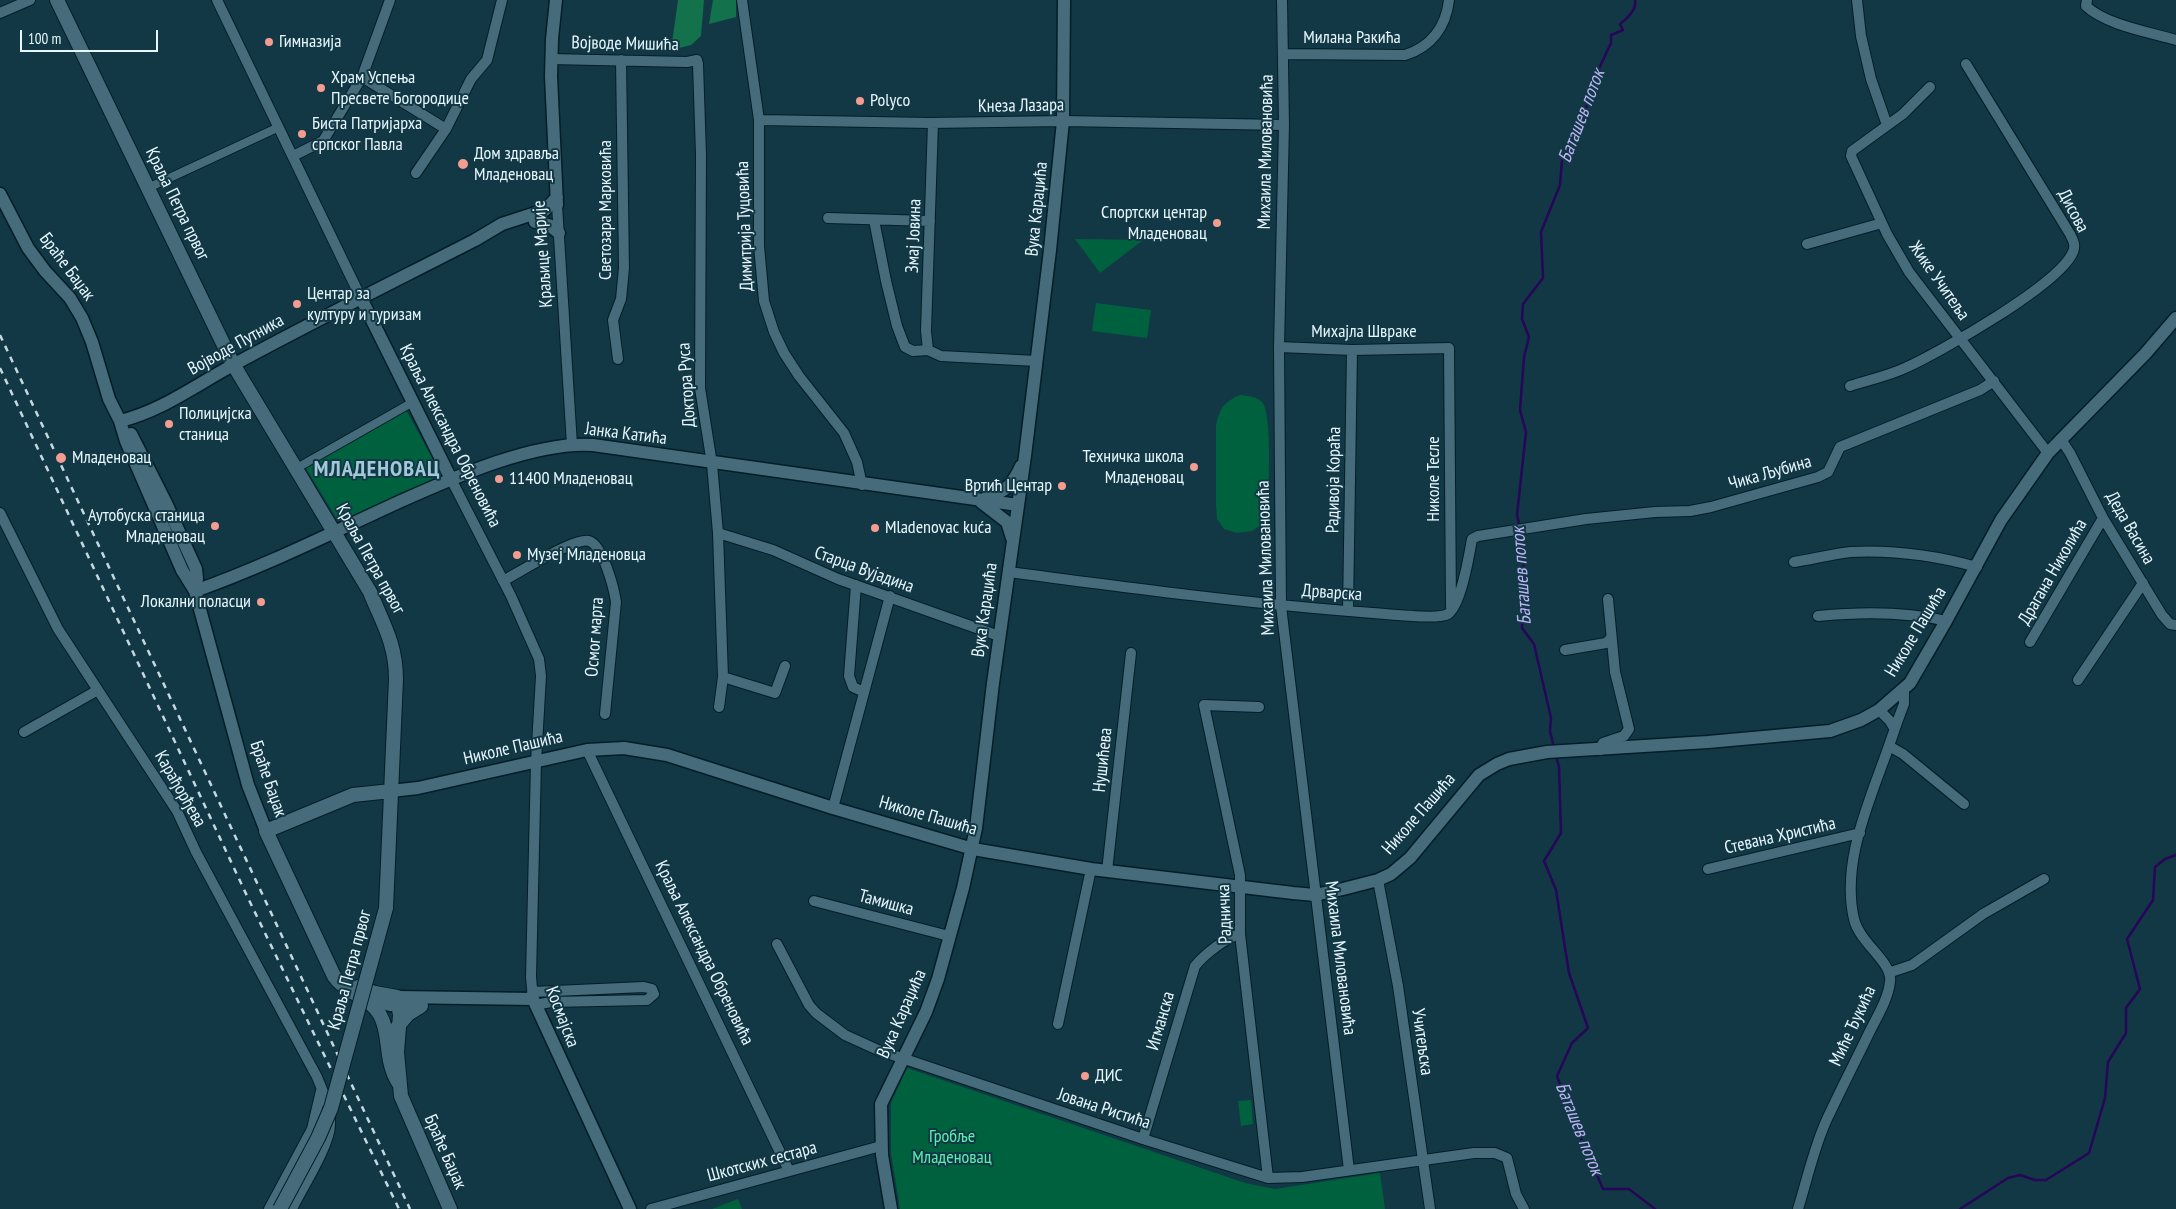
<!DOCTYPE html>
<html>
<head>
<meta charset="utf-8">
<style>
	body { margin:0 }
	#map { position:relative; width:2176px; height:1209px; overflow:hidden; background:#133845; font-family:"PT Sans Narrow",sans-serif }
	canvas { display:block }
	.scale { position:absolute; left:20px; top:30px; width:138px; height:22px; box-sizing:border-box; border:2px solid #e7f7fe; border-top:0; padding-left:6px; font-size:15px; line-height:18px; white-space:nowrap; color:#e7f7fe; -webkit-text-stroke:4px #133845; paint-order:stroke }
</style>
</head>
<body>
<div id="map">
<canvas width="2176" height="1209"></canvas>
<div class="scale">100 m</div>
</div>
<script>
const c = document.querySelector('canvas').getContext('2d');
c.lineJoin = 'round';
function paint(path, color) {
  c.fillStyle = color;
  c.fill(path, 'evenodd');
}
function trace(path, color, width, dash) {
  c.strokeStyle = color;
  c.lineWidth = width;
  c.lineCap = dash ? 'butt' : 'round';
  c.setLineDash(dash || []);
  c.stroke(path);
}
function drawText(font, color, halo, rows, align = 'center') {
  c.font = font + ' "PT Sans Narrow",sans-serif';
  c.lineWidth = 4;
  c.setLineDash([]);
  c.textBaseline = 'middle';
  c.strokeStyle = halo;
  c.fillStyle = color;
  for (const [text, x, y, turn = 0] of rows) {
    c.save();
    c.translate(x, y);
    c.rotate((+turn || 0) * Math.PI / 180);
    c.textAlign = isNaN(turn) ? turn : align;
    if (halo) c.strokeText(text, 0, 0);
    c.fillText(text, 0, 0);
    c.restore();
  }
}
const green = new Path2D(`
	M 1075,239 L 1143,240 L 1100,273 Z
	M 1096,303 L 1151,310 L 1147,338 L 1092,331 Z
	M 1240,395 C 1247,396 1256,396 1262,402 C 1273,415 1268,494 1268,514 L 1262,524 L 1252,531 L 1237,533 L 1224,529 L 1217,519 L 1216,505 L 1216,425 C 1220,408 1224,402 1240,395 Z
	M 406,410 L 442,476 L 339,522 L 304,465 Z
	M 907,1068 L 1245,1183 L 1275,1189 L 1380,1173 L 1385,1209 L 900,1209 L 891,1153 L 891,1103 Z
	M 1251,1100 L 1253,1124 L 1241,1126 L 1238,1101 Z
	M 738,1199 L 742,1209 L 712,1209 Z`);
const forest = new Path2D(`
	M 678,0 L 704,0 L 701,36 L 691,45 L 671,50 Z
	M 713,0 L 736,0 L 736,17 L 709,24 Z`);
const stream = new Path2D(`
	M 1520,528 L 1517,515 L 1526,432 L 1520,410 L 1524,357 L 1529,337 L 1522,319 L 1523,304 L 1543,278 L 1541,232 L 1560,185 L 1562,160 L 1580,129 L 1594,79 L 1611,43 L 1611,35 L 1623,30 L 1620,24 C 1628,18 1637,10 1635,0
	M 1521,533 L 1525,585 L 1522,628 L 1534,644 L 1551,718 L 1550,731 L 1554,748
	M 1556,756 L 1559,767 L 1561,833 L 1544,861 L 1556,890 L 1569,973 L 1588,1028 L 1572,1043 L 1557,1076 L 1572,1118 L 1603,1189 L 1629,1189 L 1655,1209
	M 1960,1209 L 2008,1178 L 2020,1175 L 2035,1180 L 2046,1180 L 2089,1153 L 2105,1098 L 2108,1062 L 2126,1033 L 2126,1008 L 2140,989 L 2127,939 L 2153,900 L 2155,867 L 2165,859 L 2176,855`);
const pedestrian = new Path2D(`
	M 148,188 L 279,127
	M 297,468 L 413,402`);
const minor = new Path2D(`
	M 217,0 L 361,298
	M 742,0 L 759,120 L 759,246 L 764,301 L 774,332 L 784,353 L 799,376 L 844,433 L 857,462 L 862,485
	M 1282,0 L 1284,125 L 1279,347 L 1281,606 L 1349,1170
	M 1857,0 L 1861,36 L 1871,79 L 1887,125
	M 2087,0 L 2086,6 C 2106,25 2149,32 2176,40
	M 0,13 L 30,0
	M 1283,54 L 1405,55 C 1431,47 1446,27 1449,0
	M 551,59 L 687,62 L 697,60 L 698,64 L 701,155 L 700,388 L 712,464 L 718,533 L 723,677 L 719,707
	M 362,77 L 446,129
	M 1930,87 L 1903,114 L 1852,151 L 1851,156 L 1887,234 L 1909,272 L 2048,453
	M 759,120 L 930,123 L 1063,121 L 1284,125
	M 293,156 L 323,141 L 362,77 L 390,0
	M 416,173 L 446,129 L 471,79 L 487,60 L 502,0
	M 557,205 L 572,445
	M 828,218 L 930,221
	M 874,220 L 886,281 L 897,326 L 905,347 L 913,351 L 928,350 L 941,356 L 1037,361
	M 1807,244 L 1882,223
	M 1279,347 L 1352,350 L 1449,348 L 1451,607
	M 928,350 L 926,331 L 933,123
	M 618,359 L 613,320 L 621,299 L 624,268 L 621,60
	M 1850,386 C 1868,380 1888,376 1905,368 C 1940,352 2059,285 2073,252 C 2076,245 2073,240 2070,234 L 1966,64
	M 2062,441 L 2070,453 L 2103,518 L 2162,615 L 2170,624 L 2176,625
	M 451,479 L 511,596 L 539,659 L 541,676 L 536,762 L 531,977 L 533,999
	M 0,513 L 58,629 L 177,811 L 196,852 L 317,1077 C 323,1092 331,1108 330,1125 C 330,1145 301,1190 292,1209
	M 718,533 L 773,550 L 838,579 L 999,636
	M 1794,562 C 1813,559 1832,554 1851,552 C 1892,550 1937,556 1977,567
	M 1009,572 C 1130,588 1251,604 1373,613 C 1387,614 1439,620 1448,614 C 1461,605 1469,556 1472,539 L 1478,536 L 1586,519 L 1655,512 L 1690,511 L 1711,507 L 1818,477 L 1828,472 L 1840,447 L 1980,390 L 1994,381
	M 503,581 C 518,573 575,537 589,541 C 603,545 614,589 616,602 L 605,714
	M 856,585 L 849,676 L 853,687 L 864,692
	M 1348,611 L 1352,350
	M 1818,616 C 1860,612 1904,611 1946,621
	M 2030,642 L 2103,518
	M 1565,650 L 1606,643 L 1611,638
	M 723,677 L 775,693 L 785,666
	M 2078,680 L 2143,583
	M 1259,707 L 1204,705 L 1240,875 L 1240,934 L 1268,1178
	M 1879,710 L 1890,721 L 1894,728
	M 24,732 L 98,690
	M 1889,746 L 1903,754 L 1964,804
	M 587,750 L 789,1171
	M 1600,750 L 1603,743 L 1624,736 L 1629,729 L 1615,672 L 1608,599
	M 833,808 L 890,596
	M 1708,869 L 1860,833
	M 1107,871 L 1131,653
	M 1378,880 L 1398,986 L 1430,1209
	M 814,901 L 949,936
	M 777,944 L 809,1005 L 816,1013 L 845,1035 L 878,1050 L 1143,1139 L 1268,1178 L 1302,1177 L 1474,1153 L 1495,1153 L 1507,1158 L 1516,1194 L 1524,1209
	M 1891,972 L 1912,965 L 1983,914 L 2044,879
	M 532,992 L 644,987 L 652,989 L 654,994 L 647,1000 L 551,1002 L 535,1005
	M 1058,1024 L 1091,869
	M 1143,1139 L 1195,966 C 1205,954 1225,938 1240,934
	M 269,1209 L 312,1129 L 321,1091
	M 651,1209 L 881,1146
	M 1798,1209 C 1807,1180 1814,1147 1827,1119 C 1841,1089 1856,1060 1870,1031 C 1878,1015 1888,999 1890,982 C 1893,962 1860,944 1854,919 C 1842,867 1865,812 1882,765 C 1890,744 1896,724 1904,704 L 1904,690`);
const tertiary = new Path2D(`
	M 556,0 L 552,39 L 551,76 L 557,205
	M 0,194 L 28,248 L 45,271 L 70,298 L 82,318 L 92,342 L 109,399 L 120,421 L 126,441 L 182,570 L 195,591 L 248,785 L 266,831
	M 535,222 L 549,225 L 559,233
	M 361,298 L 451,479
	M 120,421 C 162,411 197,384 235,364 C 314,321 395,281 475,240 L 502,224 L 545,210 L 557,197
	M 131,434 L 166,503 L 196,569 L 197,578 L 195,591
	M 984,499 C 1005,492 1012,486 1021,466
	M 981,502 L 1007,522 L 1012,538
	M 195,591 C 266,566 333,532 401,501 C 455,477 535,441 593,445 L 1018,505
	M 391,791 L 418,788 L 587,750 L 624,748 L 667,755 L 833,808 L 973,849 L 1091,869 L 1293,893 L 1315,895 L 1343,889 L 1378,880 L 1391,874 L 1410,858 L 1479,775 L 1497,764 L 1509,759 L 1547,752 L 1708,742 L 1830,731 L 1861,720 L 1879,710 L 1910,683 L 1946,621 L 2001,520 L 2048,453 L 2145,354 L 2176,318
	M 397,997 L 533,999 L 630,1209
	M 367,999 L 390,1005 L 408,1006
	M 891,1209 L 882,1155 L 881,1104 L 926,1012 L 938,979 L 963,888 L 976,828 L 993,683 L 1025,456 L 1050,250 L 1063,121 L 1064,0`);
const secondary = new Path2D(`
	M 57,0 L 233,364 L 370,592 C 383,624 396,644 396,679 L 386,908
	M 391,791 L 353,795 L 266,831 L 334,976 C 346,994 370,996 380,1015 C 391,1034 384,1059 398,1082
	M 358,987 L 375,993 L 397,997
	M 397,997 L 400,1015 L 397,1052 L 401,1096 L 450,1209
	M 398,1026 L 408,1014 L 421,1006`);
const rail = new Path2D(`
	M 0,335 L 410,1209
	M 0,368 L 248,898 L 399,1209`);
const secondaryBridge = new Path2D(`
	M 280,1209 L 318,1138 L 331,1108 L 386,908`);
const markers = [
	[269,42,5,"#f59c91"],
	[321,88,5,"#f59c91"],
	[860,101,5,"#f59c91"],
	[302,134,5,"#f59c91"],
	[463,164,6,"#f59c91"],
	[1217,223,5,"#f59c91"],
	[297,304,5,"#f59c91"],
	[169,424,5,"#f59c91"],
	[61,458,6,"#f59c91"],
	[1194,467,5,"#f59c91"],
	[499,479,5,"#f59c91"],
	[1062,486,5,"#f59c91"],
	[215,526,5,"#f59c91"],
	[875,528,5,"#f59c91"],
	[517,555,5,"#f59c91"],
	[261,602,5,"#f59c91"],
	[1085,1076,5,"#f59c91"]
];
const streetNames = [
	["Милана Ракића",1352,38],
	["Војводе Мишића",625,44,1],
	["Кнеза Лазара",1021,106,-1],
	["Михаила Миловановића",1266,152,-89],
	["Краља Петра првог",177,204,64],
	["Вука Караџића",1037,209,-84],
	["Светозара Марковића",606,210,-90],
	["Дисова",2073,211,62],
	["Димитрија Туцовића",745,226,-92],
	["Змај Јовина",914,236,-88],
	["Краљице Марије",543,254,-94],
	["Браће Баџак",67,267,53],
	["Жике Учитеља",1939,281,55],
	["Михајла Швраке",1364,332],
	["Војводе Путника",236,345,-29],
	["Доктора Руса",687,385,-94],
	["Јанка Катића",626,434,7],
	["Краља Александра Обреновића",450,436,63],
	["Чика Љубина",1770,473,-16],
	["Николе Тесле",1434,479,-90],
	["Радивоја Кораћа",1334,480,-89],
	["Деда Васина",2130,528,60],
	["Михаила Миловановића",1266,558,-92],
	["Краља Петра првог",370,559,61],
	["Старца Вујадина",864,570,20],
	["Драгана Николића",2053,572,-60],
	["Дрварска",1332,593,4],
	["Вука Караџића",985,610,-82],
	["Николе Пашића",1916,632,-59],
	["Осмог марта",595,637,-86],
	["Николе Пашића",513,748,-13],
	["Нушићева",1103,760,-84],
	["Браће Баџак",268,779,71],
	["Карађорђева",180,789,60],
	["Николе Пашића",1419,814,-49],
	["Николе Пашића",928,816,16],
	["Стевана Христића",1780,836,-13],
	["Тамишка",886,903,15],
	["Радничка",1225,914,-92],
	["Краља Александра Обреновића",704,953,64],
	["Михаила Миловановића",1340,958,83],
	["Краља Петра првог",350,970,-75],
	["Вука Караџића",902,1014,-66],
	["Космајска",562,1017,69],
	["Игманска",1161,1021,-74],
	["Миће Ђукића",1853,1026,-65],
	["Учитељска",1422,1042,82],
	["Јована Ристића",1104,1109,18],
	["Браће Баџак",445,1152,66],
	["Шкотских сестара",762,1162,-15]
];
const poiNames = [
	["Гимназија",279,42],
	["Храм Успења",331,78],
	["Пресвете Богородице",331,99],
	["Polyco",870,101],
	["Биста Патријарха",312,124],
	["српског Павла",312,145],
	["Дом здравља",474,154],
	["Младеновац",474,175],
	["Спортски центар",1207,213,"right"],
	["Младеновац",1207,234,"right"],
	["Центар за",307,294],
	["културу и туризам",307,315],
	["Полицијска",179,414],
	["станица",179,435],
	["Техничка школа",1184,457,"right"],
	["Младеновац",1184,478,"right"],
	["Младеновац",72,458],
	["11400 Младеновац",509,479],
	["Вртић Центар",1052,486,"right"],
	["Аутобуска станица",205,516,"right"],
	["Младеновац",205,537,"right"],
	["Mladenovac kuća",885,528],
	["Музеј Младеновца",527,555],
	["Локални поласци",251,602,"right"],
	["ДИС",1095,1076]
];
const parkNames = [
	["Гробље",952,1137],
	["Младеновац",952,1158]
];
const waterNames = [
	["Баташев поток",1582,116,-69],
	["Баташев поток",1522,576,-94],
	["Баташев поток",1579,1129,68]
];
const districtNames = [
	["МЛАДЕНОВАЦ",377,470]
];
paint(green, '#00613e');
paint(forest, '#13714b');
trace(stream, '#250658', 2.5);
trace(pedestrian, '#031e28', 10);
trace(minor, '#031e28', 12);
trace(tertiary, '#031e28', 15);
trace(secondary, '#031e28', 16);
trace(pedestrian, '#466b7a', 8);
trace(minor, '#466b7a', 10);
trace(tertiary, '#466b7a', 12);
trace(secondary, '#466b7a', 14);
trace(rail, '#c4d8e0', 2.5, [6, 6]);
trace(secondaryBridge, '#031e28', 16, []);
trace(secondaryBridge, '#466b7a', 14);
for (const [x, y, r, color] of markers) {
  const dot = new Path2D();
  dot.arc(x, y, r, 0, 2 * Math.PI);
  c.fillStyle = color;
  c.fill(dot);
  trace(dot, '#133845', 2);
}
drawText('18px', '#e7f7fe', '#133845', streetNames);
drawText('18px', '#e7f7fe', '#133845', poiNames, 'left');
drawText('18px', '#5cf0ac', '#133845', parkNames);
drawText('italic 19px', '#bdb4f8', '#133845', waterNames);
c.letterSpacing = '1px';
drawText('bold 22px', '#a2c9da', '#133845', districtNames);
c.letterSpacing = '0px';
</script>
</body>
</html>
